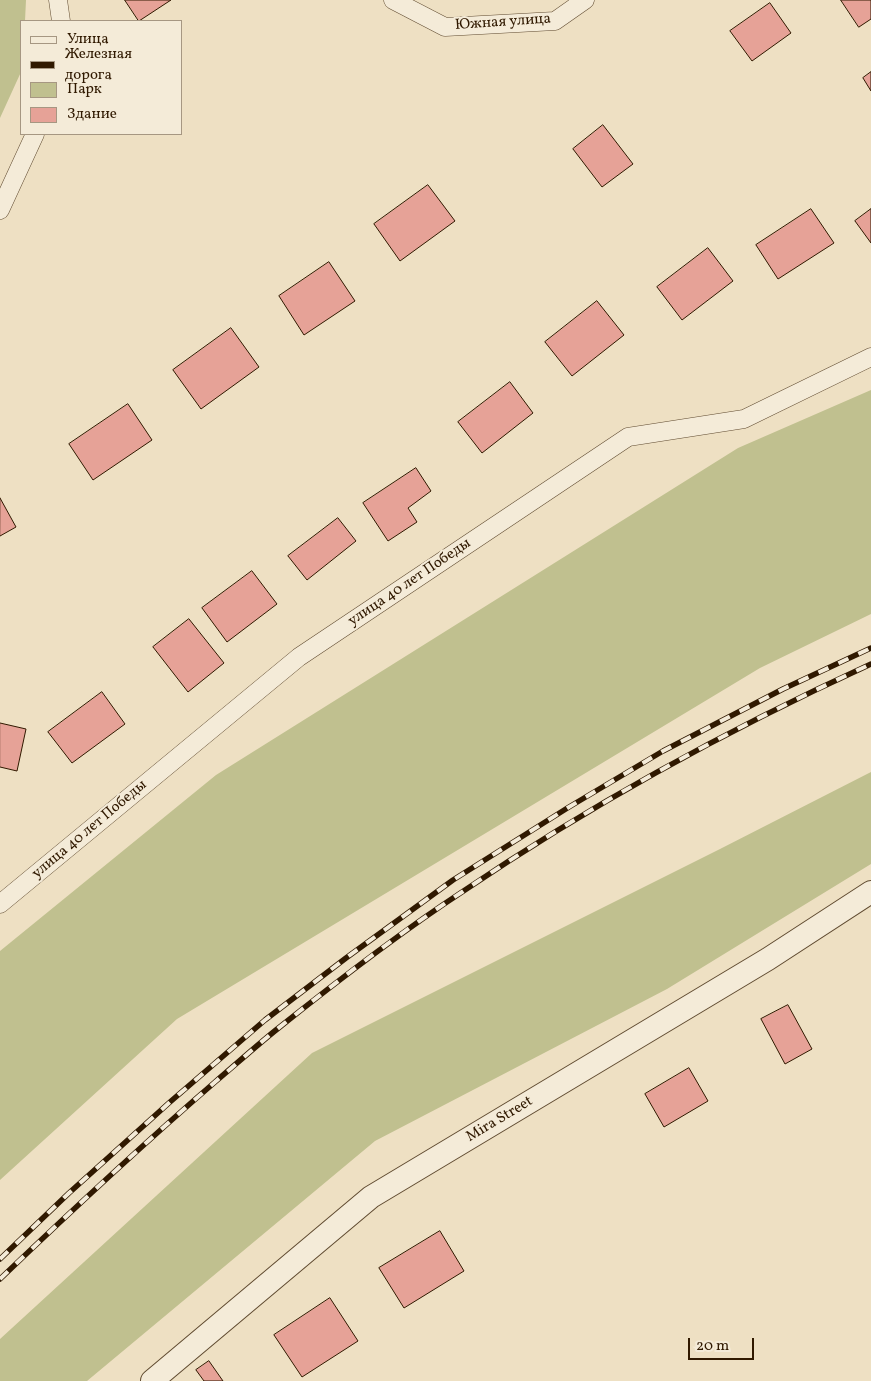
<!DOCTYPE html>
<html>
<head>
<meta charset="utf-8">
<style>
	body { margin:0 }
	#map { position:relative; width:871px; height:1381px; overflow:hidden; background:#eee0c3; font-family:Vollkorn,serif }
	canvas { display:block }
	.legend { position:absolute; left:20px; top:20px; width:162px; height:115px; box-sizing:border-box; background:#f4ebd8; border:1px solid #a69782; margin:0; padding:6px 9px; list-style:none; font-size:15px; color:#301900 }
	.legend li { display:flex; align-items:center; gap:10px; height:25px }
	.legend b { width:25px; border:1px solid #a69782 }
	.scale { position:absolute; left:688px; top:1338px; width:66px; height:22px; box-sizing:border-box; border:2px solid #301900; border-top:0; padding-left:6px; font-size:15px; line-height:18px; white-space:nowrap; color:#301900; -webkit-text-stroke:4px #f4ebd8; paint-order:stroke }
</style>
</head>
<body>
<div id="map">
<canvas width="871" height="1381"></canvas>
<ul class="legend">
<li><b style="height:6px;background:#f4ebd8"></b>Улица</li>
<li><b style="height:6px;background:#301900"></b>Железная дорога</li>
<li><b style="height:14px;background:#c0c08f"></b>Парк</li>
<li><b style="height:14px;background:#e6a297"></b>Здание</li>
</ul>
<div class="scale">20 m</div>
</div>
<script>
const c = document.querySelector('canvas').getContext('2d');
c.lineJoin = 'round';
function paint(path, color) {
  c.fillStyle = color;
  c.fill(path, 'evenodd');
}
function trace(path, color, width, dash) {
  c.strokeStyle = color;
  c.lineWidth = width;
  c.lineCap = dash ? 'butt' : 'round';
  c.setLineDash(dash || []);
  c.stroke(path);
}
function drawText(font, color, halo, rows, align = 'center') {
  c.font = font + ' Vollkorn,serif';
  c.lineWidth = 4;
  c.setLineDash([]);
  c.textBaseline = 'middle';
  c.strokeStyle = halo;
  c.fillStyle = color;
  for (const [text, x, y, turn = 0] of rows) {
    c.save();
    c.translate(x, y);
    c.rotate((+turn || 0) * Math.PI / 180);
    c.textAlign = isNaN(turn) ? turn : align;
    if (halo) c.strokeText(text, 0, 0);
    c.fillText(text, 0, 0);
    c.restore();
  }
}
const green = new Path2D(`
	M 0,0 L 26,0 L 25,21 L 21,21 L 21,72 L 0,118 Z
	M 871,390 L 871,614 L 760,668 L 177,1019 L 0,1180 L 0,951 L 216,775 L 738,448 Z
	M 871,772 L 871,864 L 667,989 L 375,1141 L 87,1381 L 0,1381 L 0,1339 L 312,1053 L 720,849 Z`);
const building = new Path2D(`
	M 125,0 L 171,0 L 139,21 Z
	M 841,0 L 871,0 L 871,19 L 859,27 Z
	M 770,3 L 791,33 L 752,61 L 730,31 Z
	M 871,72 L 871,91 L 863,78 Z
	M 603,125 L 633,164 L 602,187 L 573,149 Z
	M 428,185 L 455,221 L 400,261 L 374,224 Z
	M 811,209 L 834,243 L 778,279 L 756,245 Z
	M 871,209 L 871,243 L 855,221 Z
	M 708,248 L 733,281 L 682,320 L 657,287 Z
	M 329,262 L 355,301 L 304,335 L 279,296 Z
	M 597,301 L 624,335 L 572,376 L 545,342 Z
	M 231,328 L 259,367 L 201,409 L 173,370 Z
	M 510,382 L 533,413 L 482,453 L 458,422 Z
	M 128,404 L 152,440 L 93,480 L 69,444 Z
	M 416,468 L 431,491 L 408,508 L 417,522 L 388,541 L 363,503 Z
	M 0,498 L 16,527 L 0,536 Z
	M 338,518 L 356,541 L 307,580 L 288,556 Z
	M 252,571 L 277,604 L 227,642 L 202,608 Z
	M 189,619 L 224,663 L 188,692 L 153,647 Z
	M 102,692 L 125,724 L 72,763 L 48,732 Z
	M 0,723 L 26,729 L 17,771 L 0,767 Z
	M 788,1005 L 812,1049 L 785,1064 L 761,1019 Z
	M 689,1068 L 708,1101 L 664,1127 L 645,1094 Z
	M 440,1231 L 464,1271 L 404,1308 L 379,1268 Z
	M 330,1298 L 358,1341 L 302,1377 L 274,1335 Z
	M 209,1361 L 223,1381 L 204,1381 L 196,1370 Z`);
const minor = new Path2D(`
	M 58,0 L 61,21
	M 393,0 L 445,27 L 555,21 L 585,0
	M 0,210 L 35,134
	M 0,904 L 299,657 L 628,437 L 744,419 L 871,357`);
const tertiary = new Path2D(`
	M 152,1381 L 371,1197 L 768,959 L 871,892`);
const rail = new Path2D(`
	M 0,1259 L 69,1193 L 170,1102 L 265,1020 L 346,958 L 453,880 L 569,807 L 663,751 L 783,689 L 871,648
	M 0,1279 C 70,1212 141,1146 215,1082 C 235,1065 255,1047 276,1030 C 336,982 398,934 462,892 C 592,804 729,729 871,664`);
const streetNames = [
	["Южная улица",503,23,-4],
	["улица 40 лет Победы",410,583,-34],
	["улица 40 лет Победы",90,830,-40],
	["Mira Street",500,1120,-31]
];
paint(green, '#c0c08f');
paint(building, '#e6a297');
trace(building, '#301900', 1);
trace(minor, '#604b31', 19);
trace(tertiary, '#604b31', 24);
trace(minor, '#f4ebd8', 18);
trace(tertiary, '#f4ebd8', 22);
trace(rail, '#301900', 5.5);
trace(rail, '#f4ebd8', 4, [11]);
drawText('15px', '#301900', '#f4ebd8', streetNames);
</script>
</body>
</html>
